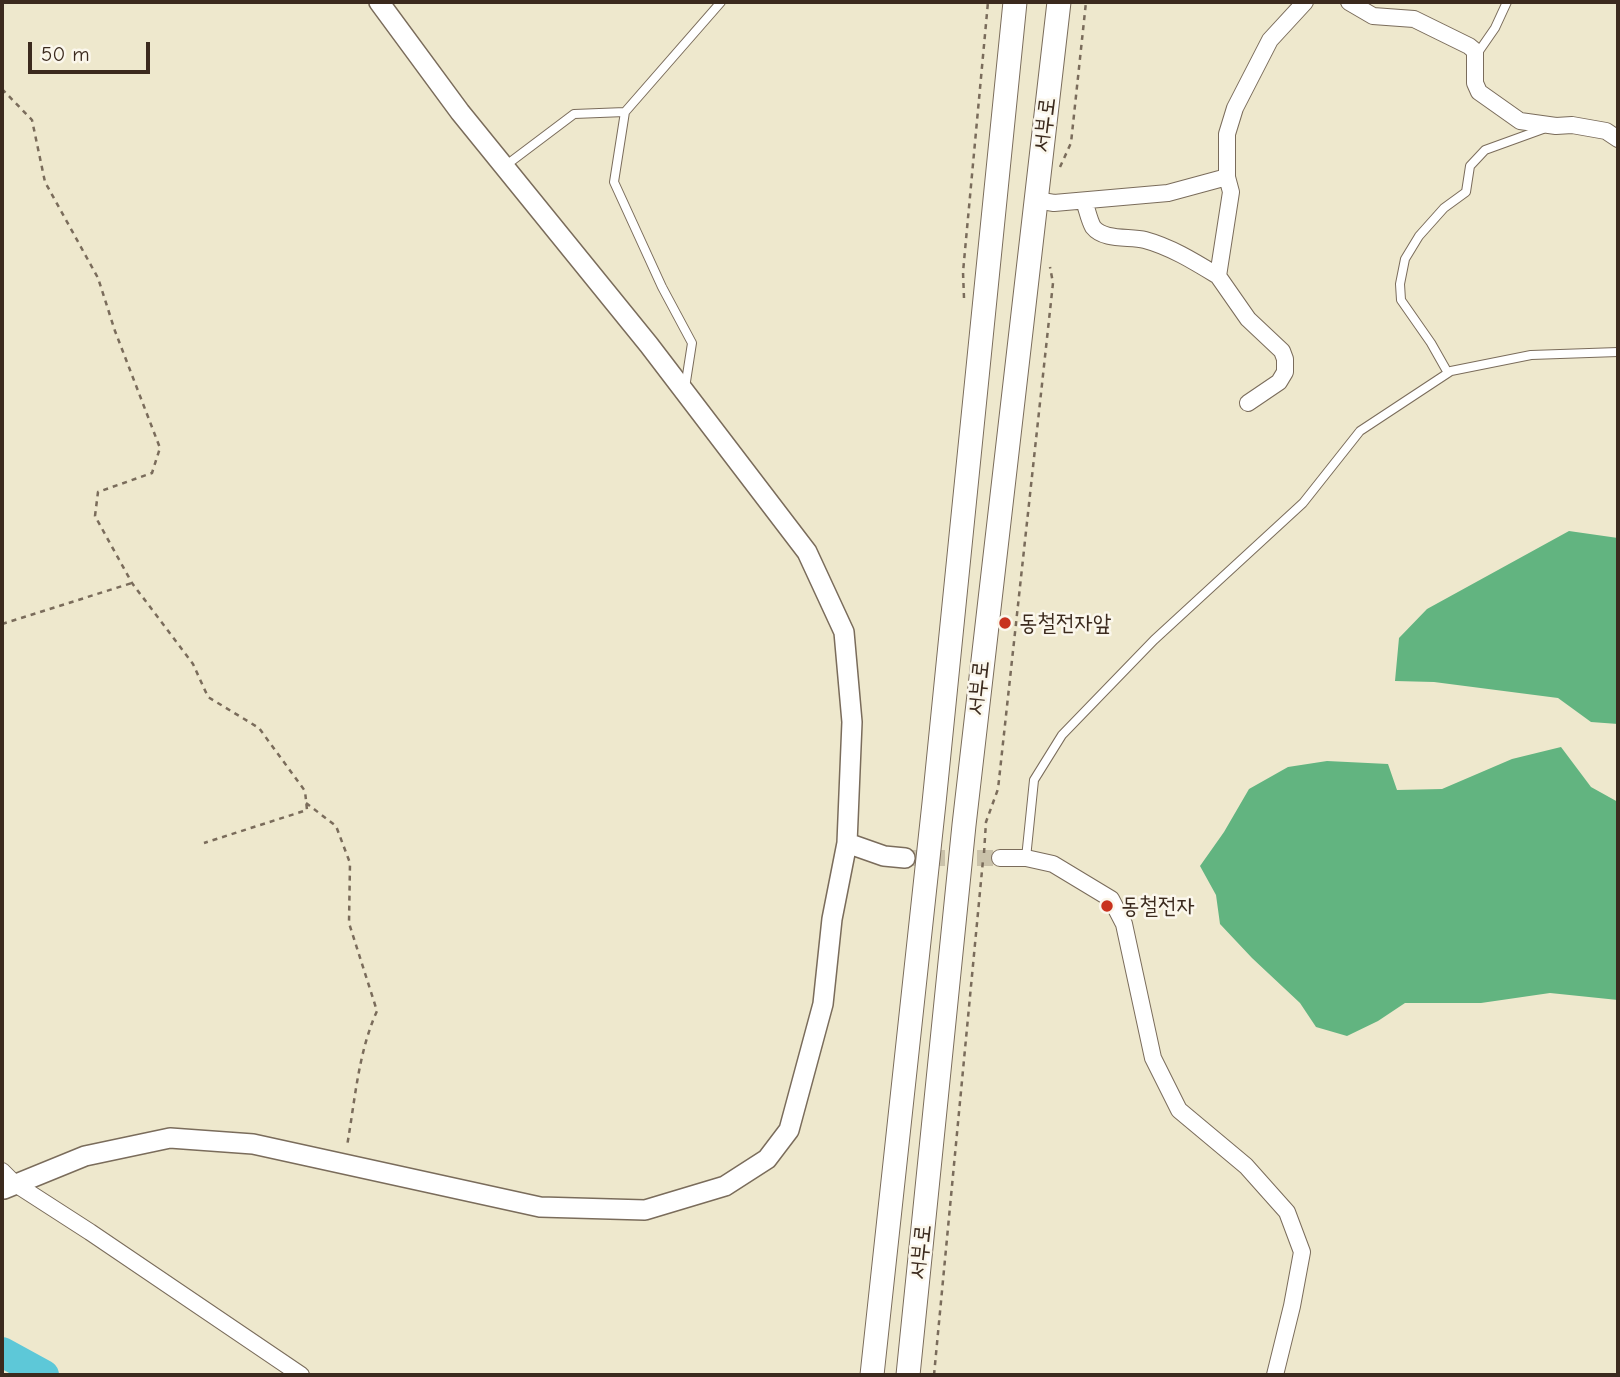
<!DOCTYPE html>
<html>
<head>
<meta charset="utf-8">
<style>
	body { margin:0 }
	#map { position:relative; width:1620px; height:1377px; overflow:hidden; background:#eee8cd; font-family:"Comic Neue",sans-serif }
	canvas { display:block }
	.frame { position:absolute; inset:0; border:4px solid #3b2a1e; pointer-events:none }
	.scale { position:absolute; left:28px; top:42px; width:122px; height:32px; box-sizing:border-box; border:4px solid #3b2a1e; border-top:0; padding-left:9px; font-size:21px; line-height:24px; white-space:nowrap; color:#3b2a1e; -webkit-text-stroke:5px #fbf7ec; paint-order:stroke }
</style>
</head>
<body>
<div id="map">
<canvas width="1620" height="1377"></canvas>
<div class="frame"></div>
<div class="scale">50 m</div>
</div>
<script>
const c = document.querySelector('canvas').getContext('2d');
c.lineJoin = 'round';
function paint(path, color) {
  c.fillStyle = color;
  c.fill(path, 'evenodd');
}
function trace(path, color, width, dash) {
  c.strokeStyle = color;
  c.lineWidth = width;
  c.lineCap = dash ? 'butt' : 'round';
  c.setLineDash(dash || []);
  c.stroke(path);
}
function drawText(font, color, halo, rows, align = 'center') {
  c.font = font + ' "Comic Neue","Poor Story",sans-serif';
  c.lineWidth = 5;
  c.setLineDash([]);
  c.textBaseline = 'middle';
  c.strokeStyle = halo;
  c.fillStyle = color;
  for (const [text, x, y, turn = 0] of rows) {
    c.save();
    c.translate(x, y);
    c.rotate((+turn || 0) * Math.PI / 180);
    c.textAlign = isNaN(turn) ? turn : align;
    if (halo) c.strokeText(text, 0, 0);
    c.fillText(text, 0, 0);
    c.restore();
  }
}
const forest = new Path2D(`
	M 1569,531 L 1618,538 L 1618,724 L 1591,722 L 1558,698 L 1434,682 L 1395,681 L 1399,638 L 1427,609 Z
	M 1561,747 L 1591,787 L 1618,802 L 1618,1000 L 1550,993 L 1481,1003 L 1405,1003 L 1378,1021 L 1347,1036 L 1316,1027 L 1300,1003 L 1252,958 L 1220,924 L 1216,895 L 1200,866 L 1224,832 L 1249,789 L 1288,767 L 1327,761 L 1388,764 L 1397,790 L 1442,789 L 1512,759 Z`);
const river = new Path2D(`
	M 2,1352 L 44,1375`);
const minorTunnel = new Path2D(`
	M 905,858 L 1000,858`);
const path = new Path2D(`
	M 2,89 L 32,120 L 45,182 L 98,278 L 115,331 L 160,448 L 152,473 L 98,492 L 95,516 L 132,583 L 193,664 L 208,697 L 259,728 L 305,791 L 307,810 L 204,843
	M 1060,167 L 1071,143 L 1086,2
	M 964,298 L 963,272 L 988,2
	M 2,624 L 132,583
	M 306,803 L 336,826 L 350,863 L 349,923 L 377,1011 C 358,1053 355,1101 347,1146
	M 984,853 L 986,822 L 998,789 L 1053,283 L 1050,267
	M 934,1375 L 983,860`);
const service = new Path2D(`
	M 1477,54 L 1495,28 L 1507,2
	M 505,166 L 574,114 L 625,112
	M 1448,373 L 1431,343 L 1401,300 L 1400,284 L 1405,259 L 1419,236 L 1444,208 L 1466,192 L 1470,166 L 1485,150 L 1543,129
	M 685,388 L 692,343 L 662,287 L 614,182 L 625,112 L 721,2
	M 1026,858 L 1034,780 L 1062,735 L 1154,640 L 1303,503 L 1360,431 L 1451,371 L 1531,355 L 1618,352`);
const minor = new Path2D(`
	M 1349,2 L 1373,16 L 1414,19 L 1469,46 L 1475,51 L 1475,83 L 1479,92 L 1520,121 L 1556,126 L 1572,125 L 1606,131 L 1618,139
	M 1227,177 L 1231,192 L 1218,276 L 1248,319 L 1282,351 L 1285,359 L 1285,372 L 1279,382 L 1248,403
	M 1036,200 L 1054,203 L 1168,193 L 1227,177 L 1227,134 L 1235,108 L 1270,40 L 1305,2
	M 1084,201 C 1087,209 1089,220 1093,227 C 1104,241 1130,236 1145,240 C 1171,247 1195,262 1218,276
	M 1000,858 L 1026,858 L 1053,864 L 1111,899 L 1124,924 L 1153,1058 L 1179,1110 L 1246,1166 L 1287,1212 L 1302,1252 L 1292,1306 L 1275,1375
	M 2,1171 L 14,1183 L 90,1232 L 301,1375`);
const tertiary = new Path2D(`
	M 847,843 L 884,856 L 905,858
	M 4,1189 L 85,1156 L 170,1138 L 253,1144 L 540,1207 L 645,1210 L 725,1186 L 767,1159 L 789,1130 L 823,1004 L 832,919 L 847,843 L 852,722 L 844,632 L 807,552 L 649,345 L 460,112 L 379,2`);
const secondary = new Path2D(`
	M 872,1375 L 934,803 L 1015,2
	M 908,1375 L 964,825 L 1059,2`);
const markers = [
	[1005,623,7,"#c8321e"],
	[1107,906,7,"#c8321e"]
];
const streetNames = [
	["서부로",1045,125,-83],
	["서부로",979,688,-84],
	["서부로",921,1252,-84]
];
const poiNames = [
	["동철전자앞",1019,623],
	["동철전자",1121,906]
];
paint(forest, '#62b480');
trace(river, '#5dc8d8', 30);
trace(minorTunnel, '#cac2aa', 16, [16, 8]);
trace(service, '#7a6c5b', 10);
trace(minor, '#7a6c5b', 18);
trace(tertiary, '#7a6c5b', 22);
trace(secondary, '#7a6c5b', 25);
trace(path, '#7a6c5b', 2.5, [5, 5]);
trace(service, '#fff', 8);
trace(minor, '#fff', 16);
trace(tertiary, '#fff', 19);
trace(secondary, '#fff', 23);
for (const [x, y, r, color] of markers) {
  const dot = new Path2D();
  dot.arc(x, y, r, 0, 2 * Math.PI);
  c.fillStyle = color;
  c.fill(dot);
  trace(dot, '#fbf7ec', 2.5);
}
drawText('23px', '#3b2a1e', '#fbf7ec', streetNames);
drawText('23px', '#3b2a1e', '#fbf7ec', poiNames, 'left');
</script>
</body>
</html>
